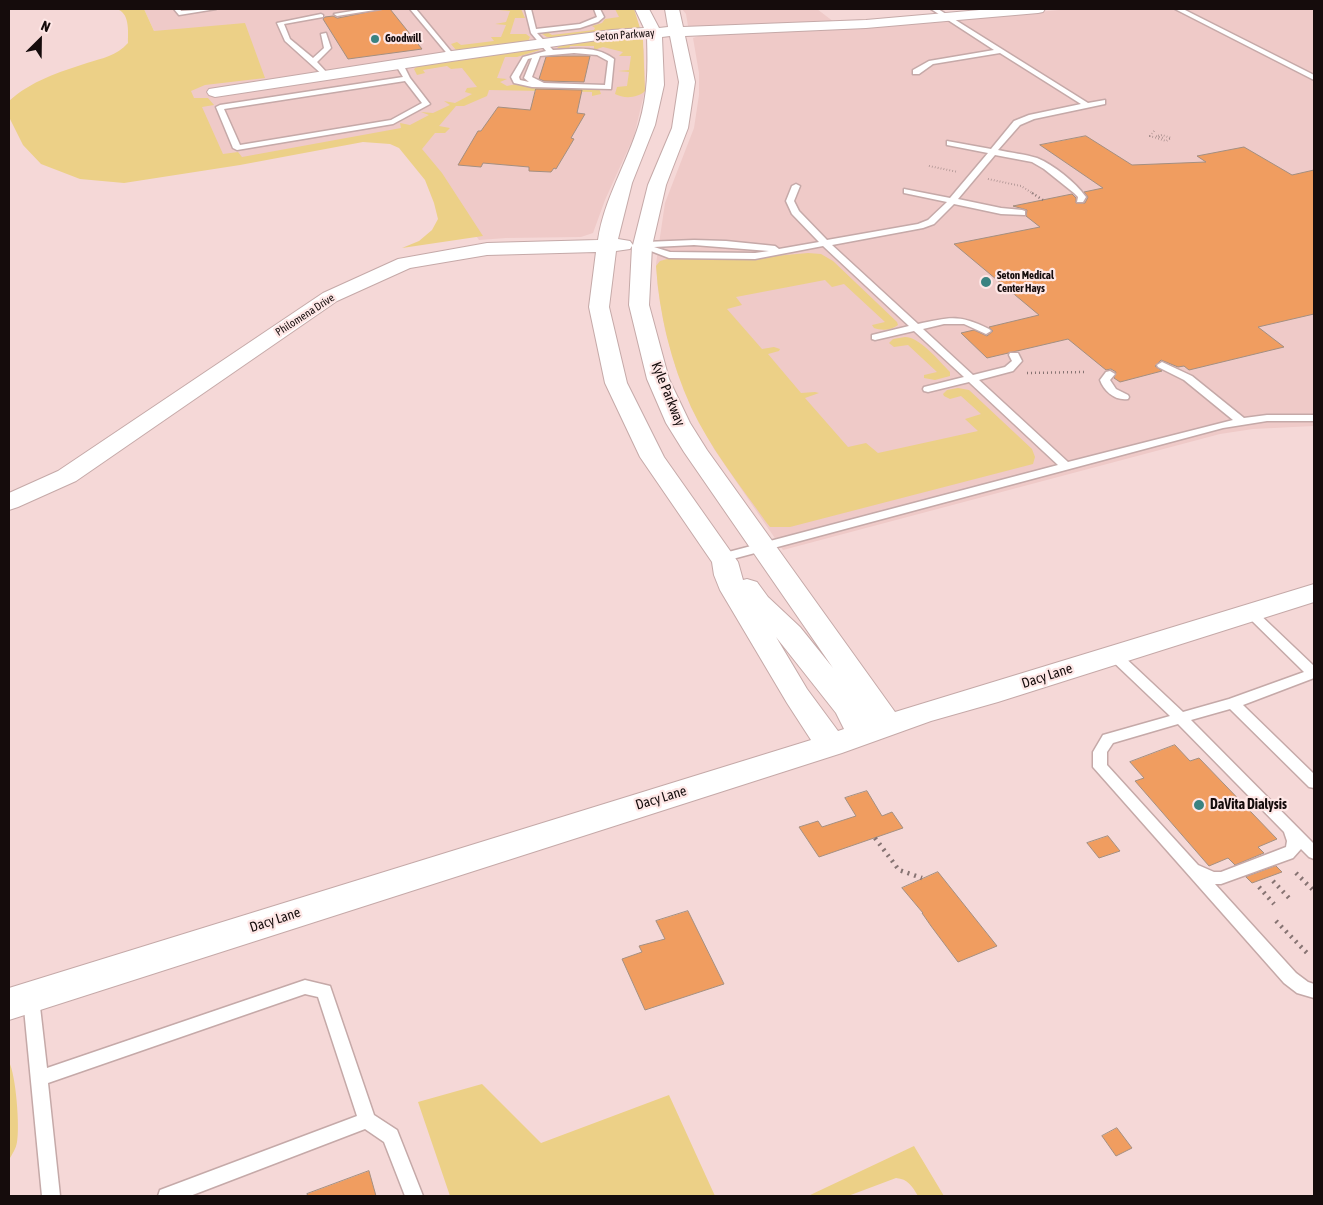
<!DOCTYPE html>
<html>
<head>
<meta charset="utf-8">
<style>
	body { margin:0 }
	#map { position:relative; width:1323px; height:1205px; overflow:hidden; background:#f5d8d7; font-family:"Asap Condensed",sans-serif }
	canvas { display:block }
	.frame { position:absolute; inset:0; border:10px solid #150c0c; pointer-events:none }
	.north { position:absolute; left:15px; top:15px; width:50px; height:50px; -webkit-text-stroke:4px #fee7e6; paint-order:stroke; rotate:23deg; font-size:14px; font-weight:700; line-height:20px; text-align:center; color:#150c0c }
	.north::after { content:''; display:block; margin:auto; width:18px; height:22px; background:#150c0c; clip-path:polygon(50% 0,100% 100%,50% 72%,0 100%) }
</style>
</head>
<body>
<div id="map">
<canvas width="1323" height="1205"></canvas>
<div class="frame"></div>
<div class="north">N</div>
</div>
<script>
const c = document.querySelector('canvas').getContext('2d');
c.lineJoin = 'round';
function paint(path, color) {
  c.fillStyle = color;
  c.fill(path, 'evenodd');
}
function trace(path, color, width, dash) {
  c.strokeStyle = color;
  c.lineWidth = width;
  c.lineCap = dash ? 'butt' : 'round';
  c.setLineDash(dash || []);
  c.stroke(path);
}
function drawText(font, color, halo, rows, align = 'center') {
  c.font = font + ' "Asap Condensed",sans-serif';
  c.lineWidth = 4.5;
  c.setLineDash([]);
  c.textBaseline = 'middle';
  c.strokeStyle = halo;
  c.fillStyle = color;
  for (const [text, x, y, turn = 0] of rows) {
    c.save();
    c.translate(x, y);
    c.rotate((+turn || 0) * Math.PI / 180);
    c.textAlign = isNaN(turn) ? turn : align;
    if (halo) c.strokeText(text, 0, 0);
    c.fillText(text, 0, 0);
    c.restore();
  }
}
const built = new Path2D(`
	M 144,9 L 634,9 L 644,51 L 645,90 L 634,136 L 605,200 L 593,233 L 581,237 L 506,238 L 479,240 L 405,132 L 240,158 L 224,158 L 154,31 Z
	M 682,9 L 817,9 L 834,22 L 698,28 L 688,26 L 686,14 Z
	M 1069,9 L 1314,9 L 1314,426 L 1253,429 L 1220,434 L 783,550 L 714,449 L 691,407 L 676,368 L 665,330 L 658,289 L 656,264 L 665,203 L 694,128 L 699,95 L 699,73 L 693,38 L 702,35 L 904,25 Z`);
const green = new Path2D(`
	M 116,9 L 144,9 L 154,31 L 245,23 L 265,78 L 205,85 L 191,91 L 194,98 L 208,98 L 214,105 L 202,107 L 223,154 L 238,152 L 242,157 L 401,128 L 400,123 L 410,125 L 429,115 L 421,112 L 433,113 L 450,105 L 444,101 L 455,103 L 472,94 L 465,92 L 467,88 L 477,87 L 462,68 L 451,69 L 447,66 L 423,70 L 425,73 L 417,75 L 414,69 L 418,66 L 538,49 L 540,50 L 517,57 L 505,57 L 497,78 L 507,79 L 500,82 L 507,86 L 516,84 L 528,87 L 599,88 L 601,94 L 592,96 L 592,92 L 489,90 L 487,96 L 464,106 L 456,106 L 439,126 L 450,128 L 445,133 L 435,133 L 422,149 L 442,173 L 483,236 L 402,248 L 419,241 L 432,230 L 438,219 L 434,203 L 425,180 L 399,148 L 390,144 L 363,142 L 240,165 L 124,183 L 80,179 L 41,164 L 23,145 L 9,117 L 9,101 C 31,81 59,72 87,63 C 103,58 116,56 128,43 C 128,31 130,12 116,9 Z
	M 506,9 L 521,9 L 525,18 L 515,18 L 510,34 L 526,34 L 530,37 L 528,41 L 462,51 L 456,50 L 451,44 L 457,42 L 461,45 L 494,41 L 491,37 L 501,37 L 506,25 L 495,24 L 506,22 L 510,11 L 499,10 Z
	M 615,9 L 634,9 L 640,28 L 558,38 L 547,37 L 542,34 L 547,32 L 552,35 L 594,30 L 595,28 L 592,26 L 602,23 L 605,19 L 619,17 Z
	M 633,37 L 643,40 L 645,91 C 638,98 624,99 615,94 L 617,87 L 627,86 L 629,72 L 618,71 L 629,70 L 631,56 L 619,56 L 623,52 L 603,47 L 594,50 L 594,46 L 570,46 L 569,49 L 557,48 L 561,45 L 607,39 Z
	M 808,253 L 821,254 L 833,261 L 897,322 L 898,325 C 892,330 882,331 874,328 L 872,325 L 885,322 L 844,284 L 832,287 L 825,280 L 736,297 L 742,305 L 727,309 L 762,349 L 774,347 L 780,349 L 779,351 L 768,354 L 801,393 L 815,392 L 819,393 L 805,398 L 848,447 L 866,443 L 878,453 L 978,431 L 965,419 L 981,414 L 961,396 L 950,399 L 944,396 L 943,394 L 947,390 L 958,388 L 969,390 L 1032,449 L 1035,457 L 1033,464 L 790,527 L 770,527 L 766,522 C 740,485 710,448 691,407 C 671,363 659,313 656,266 L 660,261 L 671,258 L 741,259 Z
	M 905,337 C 920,337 939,361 950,372 L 950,376 L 935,380 L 924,378 L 924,375 L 937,372 L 908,345 L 894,347 L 889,343 L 893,339 Z
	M 9,1062 C 16,1075 20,1127 17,1142 C 16,1149 12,1154 9,1160 Z
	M 482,1084 L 541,1143 L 669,1095 L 715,1196 L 450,1196 L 418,1102 Z
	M 914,1146 L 944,1196 L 918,1196 C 912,1186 908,1179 896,1178 L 848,1196 L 808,1196 Z`);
const building = new Path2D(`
	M 383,9 L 390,9 L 422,49 L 348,59 L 323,19 L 325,17 L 333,16 L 337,18 Z
	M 562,56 L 590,56 L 584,82 L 544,81 L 539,79 L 546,57 Z
	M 536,89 L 582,90 L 577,113 L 585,114 L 571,138 L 574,139 L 556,169 L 554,168 L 551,172 L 529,171 L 529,167 L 483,163 L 481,167 L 458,165 L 478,131 L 481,131 L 498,107 L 530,110 Z
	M 1086,136 L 1132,165 L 1206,162 L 1197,156 L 1244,147 L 1292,175 L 1314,170 L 1314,314 L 1258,327 L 1284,347 L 1189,370 L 1184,366 L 1178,367 L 1161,360 L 1155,366 L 1162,371 L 1120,382 L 1114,378 L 1116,372 L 1111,369 L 1106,370 L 1068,339 L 987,358 L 961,333 L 974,330 L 987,336 L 993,331 L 989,327 L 1039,315 L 954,244 L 1040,227 L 1026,216 L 1027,210 L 1013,206 L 1072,194 L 1076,198 L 1076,203 L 1085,203 L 1088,197 L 1084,192 L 1103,188 L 1040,145 Z
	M 1175,745 L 1190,761 L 1199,758 L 1277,839 L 1258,847 L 1264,853 L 1235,865 L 1228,858 L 1209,866 L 1135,781 L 1144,778 L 1130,762 Z
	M 867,791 L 882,816 L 892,812 L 903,828 L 819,857 L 799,827 L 818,821 L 822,827 L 856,816 L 845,798 Z
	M 1108,836 L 1120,851 L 1099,858 L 1087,843 Z
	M 1276,866 L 1282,872 L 1252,883 L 1246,877 Z
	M 938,872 L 997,946 L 958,962 L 931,926 L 922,913 L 923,913 L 902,888 Z
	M 688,911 L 724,984 L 645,1010 L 622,959 L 642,952 L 639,946 L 665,939 L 656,921 Z
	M 1117,1128 L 1132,1148 L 1116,1156 L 1102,1136 Z
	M 369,1171 L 376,1196 L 308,1196 L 307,1194 Z`);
const pathFar2 = new Path2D(`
	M 1154,131 L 1150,136 L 1166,141 L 1171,138 L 1162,135 L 1156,136 L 1163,138
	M 929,166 L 958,172
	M 988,179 L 1021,186 L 1034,194`);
const pathFar1 = new Path2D(`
	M 1032,193 L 1043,200
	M 1027,373 L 1084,372`);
const path = new Path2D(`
	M 875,838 L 899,870 L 922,878
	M 1296,873 L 1314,891
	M 1273,881 L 1289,898
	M 1259,887 L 1274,904
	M 1276,921 L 1307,953`);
const service = new Path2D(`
	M 174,9 L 180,9 L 181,11 L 216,9 L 179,15 Z
	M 364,9 L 381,9 L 337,16 L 334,14 Z
	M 410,9 L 416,9 L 454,55 L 454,57 L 450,57 Z
	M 525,9 L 531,9 L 536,29 L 580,24 L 597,17 L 594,9 L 600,9 L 604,17 L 598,22 L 580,28 L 537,33 L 553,50 C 574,49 596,45 614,59 L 611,89 L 532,87 L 514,83 L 511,77 L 523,57 L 546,51 L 531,33 ZM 574,53 L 597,55 L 608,61 L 605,85 L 544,83 L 532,77 L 540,56 ZM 532,58 L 524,78 L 529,82 L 520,80 L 519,77 L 528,59 Z
	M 931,9 L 938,9 L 1088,103 L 1105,100 L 1105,104 L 1034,119 L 1020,125 L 998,150 C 1011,153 1025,154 1037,158 C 1054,165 1075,182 1086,197 L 1083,202 L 1077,202 L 1078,197 L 1074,193 L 1044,169 L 1032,162 L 995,155 L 958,199 L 1001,208 L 1022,210 L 1025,211 L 1025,215 L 1001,214 L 954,204 L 934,224 L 923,228 L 832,245 L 918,324 C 950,317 959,314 989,329 L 991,331 L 986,334 L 964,324 L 944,324 L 923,329 L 973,375 L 1005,367 L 1012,361 L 1009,355 L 1010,353 L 1018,353 L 1022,361 L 1013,371 L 979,380 L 1068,462 L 1233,420 L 1184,380 L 1158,367 L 1157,365 L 1162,362 L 1192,376 L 1244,418 L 1267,415 L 1314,415 L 1314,421 L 1267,421 L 1223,428 L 725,561 L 717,561 L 715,558 L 717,555 L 1058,465 L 969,382 L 928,392 L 924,391 L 923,389 L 924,387 L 964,377 L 914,331 L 875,340 L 872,339 L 872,335 L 909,326 L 823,246 L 755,259 L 669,258 L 638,246 L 645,242 L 694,240 L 726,241 L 775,246 L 779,249 L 819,242 L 792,214 L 786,201 L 792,186 L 796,184 L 800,186 L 794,201 L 799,211 L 827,240 L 918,224 L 928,220 L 947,202 L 904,193 L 904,189 L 950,198 L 988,153 L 947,145 L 947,141 L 991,149 L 1014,121 L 1029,115 L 1081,104 L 1000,53 L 933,64 L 919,74 L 913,74 L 913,70 L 929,61 L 994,50 ZM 694,245 L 769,251 L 755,253 L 670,252 L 654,247 Z
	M 1175,9 L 1183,9 L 1314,75 L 1314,80 Z
	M 321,14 L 323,15 L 323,17 L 284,24 L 290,39 L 313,58 L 324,48 L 321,34 L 326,33 L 331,48 L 317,62 L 329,75 L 325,77 L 285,41 L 277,23 Z
	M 396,62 L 402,62 L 410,78 L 430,104 L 393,124 L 237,150 L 233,148 L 216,107 L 220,105 L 403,77 L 395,64 ZM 405,81 L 422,103 L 391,120 L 240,145 L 224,109 Z
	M 1110,371 L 1115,374 L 1110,380 L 1116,389 L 1128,395 L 1129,397 L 1128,399 C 1115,401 1104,391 1100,380 L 1106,372 Z
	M 1250,608 L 1254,609 L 1314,666 L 1314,678 L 1243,705 L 1314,774 L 1314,788 L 1309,787 L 1230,709 L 1191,720 L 1314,844 L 1314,859 L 1309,857 L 1301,849 L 1293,858 L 1221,884 L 1215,884 L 1296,973 L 1308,982 L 1314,984 L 1314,998 L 1297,993 L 1284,983 L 1093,767 L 1093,752 L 1103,735 L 1170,716 L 1109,658 L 1107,655 L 1109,652 L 1119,652 L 1183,712 L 1229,699 L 1304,672 L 1246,615 L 1244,612 L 1246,609 ZM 1178,724 L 1284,832 L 1287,841 L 1286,847 L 1221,872 L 1214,872 L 1198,865 L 1107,765 L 1107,752 L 1113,743 Z
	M 305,980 L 330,986 L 374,1115 L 397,1130 L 423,1196 L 405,1196 L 384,1142 L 365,1129 L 190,1196 L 158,1196 L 160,1190 L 357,1116 L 318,997 L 305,994 L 48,1083 L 60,1196 L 42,1196 L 23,998 L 25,993 L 31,991 L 37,993 L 39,998 L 47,1068 Z`);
const tertiary = new Path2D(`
	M 635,9 L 649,9 L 659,28 L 668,27 L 665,9 L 679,9 L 683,27 L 866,20 L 991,9 L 1045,9 L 1043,12 L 1038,13 L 866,28 L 685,36 L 695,82 L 688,128 L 666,185 L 652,246 L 649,305 L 669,379 L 690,423 L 707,450 L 895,712 L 1314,584 L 1314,602 L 998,702 L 931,721 L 842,753 L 9,1020 L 9,988 L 811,740 L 787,703 L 720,590 L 714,575 L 712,562 L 640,457 L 605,383 L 589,307 L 596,252 L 487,255 L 410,268 L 337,301 L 76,481 L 18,507 L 9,510 L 9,493 L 58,471 L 323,293 L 398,259 L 487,243 L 598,240 C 604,199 627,163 639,124 C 648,93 648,69 647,37 L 612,38 L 452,61 L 215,97 L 209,95 L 207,92 L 209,89 L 452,51 L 612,30 L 644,28 ZM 670,36 L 679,82 L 672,128 L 648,185 L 633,245 L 630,241 L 618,239 L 632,183 L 655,125 L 664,85 L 662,37 ZM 632,246 L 629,305 L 647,379 L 666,423 L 684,452 L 833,668 L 800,627 L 768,597 L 757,582 L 747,579 L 743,580 L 738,562 L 664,457 L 627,383 L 609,307 L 616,251 L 630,249 ZM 776,637 L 836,713 L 844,729 L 838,731 L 807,689 Z`);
const markers = [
	[375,39,5,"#3b8381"],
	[986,282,6,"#3b8381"],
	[1199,805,6,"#3b8381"]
];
const farStreetnames = [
	["Seton Parkway",625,35,-4],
	["Philomena Drive",305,315,-33]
];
const farPoinames = [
	["Goodwill",385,39],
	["Seton Medical",997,276],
	["Center Hays",997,289]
];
const streetNames = [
	["Kyle Parkway",668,394,68],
	["Dacy Lane",1047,676,-18],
	["Dacy Lane",661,798,-17],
	["Dacy Lane",275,920,-18]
];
const poiNames = [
	["DaVita Dialysis",1210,805]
];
paint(built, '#efcac8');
paint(green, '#ecd087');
paint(building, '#f09d60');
trace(building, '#a48f81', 1);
trace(service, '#c5a9a8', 3);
trace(tertiary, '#c5a9a8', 2);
trace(pathFar2, '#867372', 2, [0.5, 2.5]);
trace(pathFar1, '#867372', 2.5, [1, 3]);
trace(path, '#867372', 4.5, [2, 5]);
paint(service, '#fff');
paint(tertiary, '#fff');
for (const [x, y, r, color] of markers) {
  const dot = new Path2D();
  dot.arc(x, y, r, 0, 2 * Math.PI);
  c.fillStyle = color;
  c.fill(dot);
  trace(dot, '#fee7e6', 2);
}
drawText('11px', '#150c0c', '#fee7e6', farStreetnames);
drawText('bold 11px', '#150c0c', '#fee7e6', farPoinames, 'left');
drawText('14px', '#150c0c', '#fee7e6', streetNames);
drawText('bold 14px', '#150c0c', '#fee7e6', poiNames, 'left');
</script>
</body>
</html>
